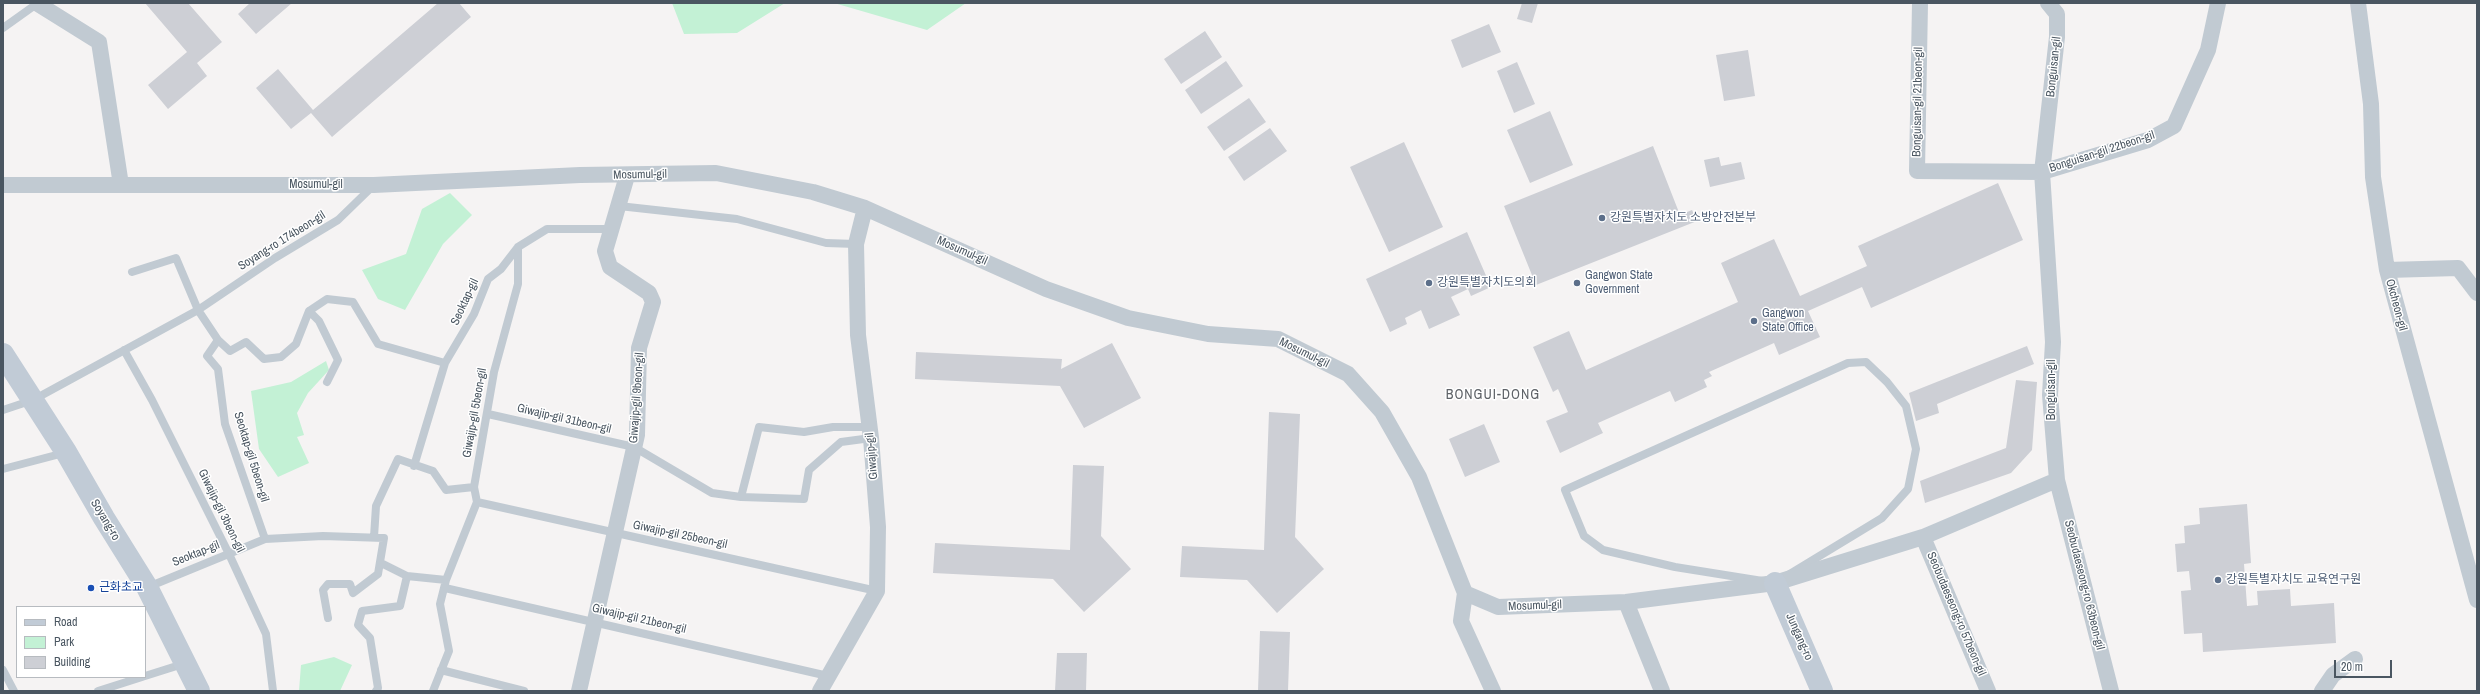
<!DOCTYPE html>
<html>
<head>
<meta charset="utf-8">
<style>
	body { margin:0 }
	#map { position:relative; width:2480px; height:694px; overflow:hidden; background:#f5f3f3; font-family:"Archivo Narrow",sans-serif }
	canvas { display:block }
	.frame { position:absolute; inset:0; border:4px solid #4a5661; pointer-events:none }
	.legend { position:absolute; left:16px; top:606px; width:130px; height:72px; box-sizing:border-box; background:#fff; border:1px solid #b7bbc0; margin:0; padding:5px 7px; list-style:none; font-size:12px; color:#4a5661 }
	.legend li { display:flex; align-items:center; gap:8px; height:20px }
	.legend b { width:20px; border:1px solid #b7bbc0 }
	.scale { position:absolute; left:2334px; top:660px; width:58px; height:18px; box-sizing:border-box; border:2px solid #4a5661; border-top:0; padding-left:5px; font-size:12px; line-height:14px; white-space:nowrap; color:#4a5661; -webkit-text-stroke:3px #fff; paint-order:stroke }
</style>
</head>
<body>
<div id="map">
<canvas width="2480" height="694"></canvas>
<div class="frame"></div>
<ul class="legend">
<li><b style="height:5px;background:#c1cbd6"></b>Road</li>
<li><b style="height:11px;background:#c3f1d5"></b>Park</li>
<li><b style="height:11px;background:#cdcfd5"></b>Building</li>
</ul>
<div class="scale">20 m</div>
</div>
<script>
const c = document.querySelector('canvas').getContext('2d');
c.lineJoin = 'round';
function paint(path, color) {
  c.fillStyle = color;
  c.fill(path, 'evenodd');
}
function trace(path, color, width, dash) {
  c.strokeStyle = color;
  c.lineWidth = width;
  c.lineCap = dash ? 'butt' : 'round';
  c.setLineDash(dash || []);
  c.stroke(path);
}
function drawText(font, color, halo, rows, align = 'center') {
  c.font = font + ' "Archivo Narrow","Noto Sans KR",sans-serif';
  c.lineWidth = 3;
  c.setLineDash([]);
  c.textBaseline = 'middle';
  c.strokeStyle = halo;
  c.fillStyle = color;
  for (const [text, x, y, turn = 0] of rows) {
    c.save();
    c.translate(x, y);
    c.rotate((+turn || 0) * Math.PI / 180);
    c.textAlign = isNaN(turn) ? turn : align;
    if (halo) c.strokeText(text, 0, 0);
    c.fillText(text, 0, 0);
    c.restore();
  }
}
const green = new Path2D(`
	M 672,3 L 785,3 L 737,33 L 684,34 Z
	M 834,3 L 966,3 L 927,30 Z
	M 450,193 L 472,215 L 443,244 L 405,310 L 378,299 L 362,270 L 406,254 L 422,209 Z
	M 326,361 L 329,370 L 308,393 L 297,413 L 304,435 L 297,437 L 309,463 L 278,477 L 259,449 L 251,391 L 291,382 Z
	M 334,657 L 352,665 L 340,691 L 299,691 L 301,665 Z`);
const building = new Path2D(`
	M 145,3 L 188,3 L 222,42 L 197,63 L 207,76 L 168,109 L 148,85 L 187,52 Z
	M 250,3 L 292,3 L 256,34 L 238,14 Z
	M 438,3 L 459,3 L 471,17 L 332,137 L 311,113 L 291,129 L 256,88 L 278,69 L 313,110 Z
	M 1522,3 L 1538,3 L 1532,23 L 1517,19 Z
	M 1489,24 L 1501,52 L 1462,68 L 1451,40 Z
	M 1205,31 L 1222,57 L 1181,84 L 1164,59 Z
	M 1748,50 L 1755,96 L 1724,101 L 1716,55 Z
	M 1226,61 L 1243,86 L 1201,114 L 1185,90 Z
	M 1517,62 L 1535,104 L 1514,113 L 1497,71 Z
	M 1249,98 L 1266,122 L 1224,151 L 1207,127 Z
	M 1550,111 L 1573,165 L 1530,183 L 1507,130 Z
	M 1270,128 L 1287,151 L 1244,181 L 1228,157 Z
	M 1404,142 L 1443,227 L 1389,252 L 1350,167 Z
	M 1653,146 L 1680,215 L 1692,210 L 1697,221 L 1536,285 L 1504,206 Z
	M 1719,157 L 1721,166 L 1741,162 L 1745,179 L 1710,187 L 1704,160 Z
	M 1998,183 L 2023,240 L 1871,308 L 1862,287 L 1808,311 L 1820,337 L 1779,355 L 1774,343 L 1709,372 L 1712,376 L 1704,380 L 1707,387 L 1675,402 L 1670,391 L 1598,423 L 1603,433 L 1560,453 L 1546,421 L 1568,412 L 1558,389 L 1553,392 L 1533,347 L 1569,331 L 1586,370 L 1738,302 L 1721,263 L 1774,239 L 1800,296 L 1867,266 L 1858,246 Z
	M 1467,232 L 1491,287 L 1471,296 L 1468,289 L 1451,297 L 1460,315 L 1429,329 L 1421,310 L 1405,318 L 1407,324 L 1390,332 L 1366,279 Z
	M 1112,343 L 1141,398 L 1084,428 L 1060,386 L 915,379 L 916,352 L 1062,359 L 1061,369 Z
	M 2027,346 L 2034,364 L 1937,404 L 1939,413 L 1916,421 L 1909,393 Z
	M 2016,380 L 2037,382 L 2032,450 L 2011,473 L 1925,503 L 1920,481 L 2006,448 Z
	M 1269,412 L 1300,414 L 1295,537 L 1324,569 L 1277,613 L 1247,580 L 1180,577 L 1182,546 L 1264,550 Z
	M 1484,424 L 1500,462 L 1465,477 L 1449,439 Z
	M 1073,465 L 1104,466 L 1101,536 L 1131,569 L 1084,612 L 1053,579 L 933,573 L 935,543 L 1070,550 Z
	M 2247,504 L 2251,563 L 2244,564 L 2247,606 L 2258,605 L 2257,591 L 2290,589 L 2291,606 L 2334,603 L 2336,643 L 2203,652 L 2202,633 L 2184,634 L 2181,591 L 2191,590 L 2189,571 L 2177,572 L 2175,544 L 2185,543 L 2184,526 L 2200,524 L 2199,508 Z
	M 1260,631 L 1290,632 L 1288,691 L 1258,691 Z
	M 1057,653 L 1087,653 L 1086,691 L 1055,691 Z`);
const lane = new Path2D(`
	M 3,28 L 38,3
	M 619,206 L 737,219 L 826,243 L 856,244
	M 132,272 L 176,258 L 198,310 L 218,340
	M 309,311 L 319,321 L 338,360 L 327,382
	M 124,350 L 152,400 L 229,554 L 266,634 L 273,691
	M 1866,362 L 1887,382 L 1906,406 L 1916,449 L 1908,489 L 1882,518 L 1775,583 L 1675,567 L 1603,550 L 1584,536 L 1565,490 L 1848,363 Z
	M 3,410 L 33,400 L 198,310 L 275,258 L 338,220 L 373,186
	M 488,414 L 634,447 L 712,493 L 741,497 L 804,499 L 809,470 L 841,442 L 871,438
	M 414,466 L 445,363 L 474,314 L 488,279 L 501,269 L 518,247 L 547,229 L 610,229
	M 3,469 L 64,453
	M 741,497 L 759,427 L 804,432 L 833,427 L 869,427
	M 477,502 L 877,591
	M 374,537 L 376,506 L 398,459 L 433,471 L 446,490 L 474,487
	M 265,539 L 225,424 L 218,369 L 207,356 L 218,340 L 230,351 L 246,342 L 264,359 L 281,357 L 296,344 L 309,311 L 327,299 L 353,302 L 378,344 L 445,363
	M 381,563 L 407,576 L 446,580
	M 148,587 L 265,539 L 323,536 L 384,538 L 378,574 L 353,593 L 350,584 L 328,584 L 323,590 L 328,618
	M 445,588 L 828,676
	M 3,670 L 14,691
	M 441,670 L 524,691
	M 145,676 L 183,664
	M 98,691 L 142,677
	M 376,691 L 378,688 L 370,638 L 358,625 L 362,611 L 400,606 L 407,576
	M 433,691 L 449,651 L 440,604 L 446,580 L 477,502 L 474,487 L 494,372 L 518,284 L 518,247`);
const street = new Path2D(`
	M 1920,3 L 1917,171 L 2042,172 L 2148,140 L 2174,126 L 2208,50 L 2218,3
	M 2358,3 L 2371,104 L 2373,177 L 2387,270 L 2477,600
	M 38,4 L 99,42 L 121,185
	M 3,185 L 374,185 L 580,175 L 716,173 L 813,192 L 865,208 L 1046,289 L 1128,318 L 1208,334 L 1278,339 L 1348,374 L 1382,412 L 1419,477 L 1465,593 L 1498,607 L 1626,602 L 1775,583 L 1923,537 L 2057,480 L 2050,395 L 2053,342 L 2042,172 L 2057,37 L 2057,14 L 2048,3
	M 2387,270 L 2458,268 L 2477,293
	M 2057,480 L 2111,691
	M 1923,537 L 1988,691
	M 1465,593 L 1461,621 L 1493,691
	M 1626,602 L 1662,691
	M 579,691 L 637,435 L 639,348 L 653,302 L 649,293 L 610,267 L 605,251 L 627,176
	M 820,691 L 877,591 L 878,527 L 871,438 L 858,335 L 856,244 L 865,208
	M 2322,691 L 2333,675 L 2355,659`);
const secondary = new Path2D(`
	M 3,354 L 66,452 L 104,518 L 147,587 L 199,691
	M 1775,583 L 1822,691`);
const markers = [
	[1602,218,4,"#5c6f8a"],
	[1429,283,4,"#5c6f8a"],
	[1577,283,4,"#5c6f8a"],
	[1754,321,4,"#5c6f8a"],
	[2218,580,4,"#5c6f8a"],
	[91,588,4,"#1a4fb4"]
];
const streetNames = [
	["Bonguisan-gil",2054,67,-84],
	["Bonguisan-gil 21beon-gil",1918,102,-89],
	["Bonguisan-gil 22beon-gil",2102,152,-18],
	["Mosumul-gil",640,175,-1],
	["Mosumul-gil",316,185],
	["Soyang-ro 174beon-gil",282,241,-32],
	["Mosumul-gil",962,251,24],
	["Seoktap-gil",465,302,-65],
	["Okcheon-gil",2396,305,75],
	["Mosumul-gil",1304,353,26],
	["Bonguisan-gil",2052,390,-90],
	["Giwajip-gil 9beon-gil",637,398,-86],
	["Giwajip-gil 5beon-gil",475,413,-80],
	["Giwajip-gil 31beon-gil",564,419,13],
	["Giwajip-gil",872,456,-95],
	["Seoktap-gil 5beon-gil",251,457,73],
	["Giwajip-gil 3beon-gil",221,511,64],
	["Soyang-ro",105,520,59],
	["Giwajip-gil 25beon-gil",680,535,12],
	["Seoktap-gil",196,554,-22],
	["Seobudaeseong-ro 63beon-gil",2084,585,76],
	["Mosumul-gil",1535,606,-2],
	["Seobudaeseong-ro 57beon-gil",1956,614,67],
	["Giwajip-gil 21beon-gil",639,619,13],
	["Jungang-ro",1799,637,66]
];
const serviceNames = [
	["강원특별자치도 소방안전본부",1610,218],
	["Gangwon State",1585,276],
	["Government",1585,290],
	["강원특별자치도의회",1437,283],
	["Gangwon",1762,314],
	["State Office",1762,328],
	["강원특별자치도 교육연구원",2226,580]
];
const transitNames = [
	["근화초교",99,588]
];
const quarterNames = [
	["BONGUI-DONG",1493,395]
];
paint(green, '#c3f1d5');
paint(building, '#cdcfd5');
trace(lane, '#c1cad2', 8);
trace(street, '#c1cad2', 16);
trace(secondary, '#c1cbd6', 22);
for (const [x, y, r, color] of markers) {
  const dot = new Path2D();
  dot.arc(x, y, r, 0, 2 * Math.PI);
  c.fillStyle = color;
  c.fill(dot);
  trace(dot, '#fff', 1.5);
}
drawText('12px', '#4a5661', '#fff', streetNames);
drawText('12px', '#4e5e75', '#fff', serviceNames, 'left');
drawText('12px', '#164399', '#fff', transitNames, 'left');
c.letterSpacing = '1px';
drawText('14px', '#5f6368', '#fff', quarterNames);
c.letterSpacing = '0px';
</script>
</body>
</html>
